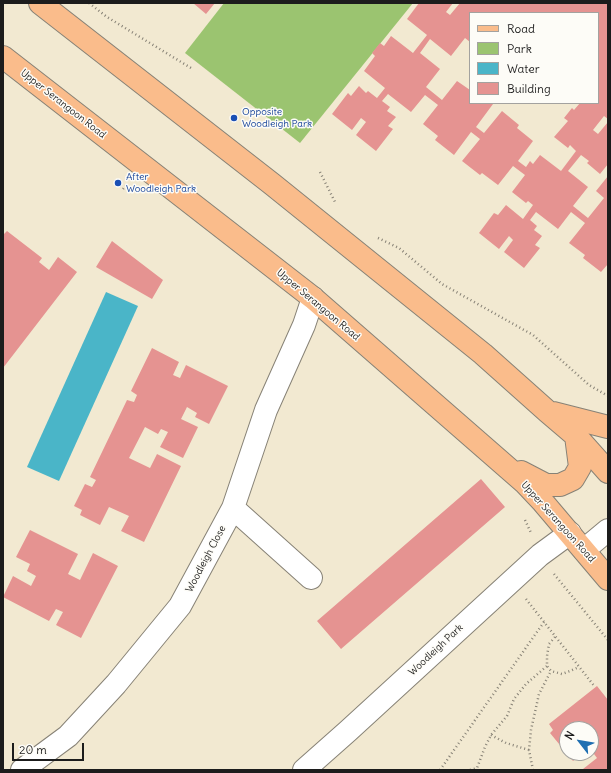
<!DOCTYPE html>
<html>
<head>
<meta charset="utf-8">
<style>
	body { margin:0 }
	#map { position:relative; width:611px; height:773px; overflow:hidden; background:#f2e9d1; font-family:Delius,sans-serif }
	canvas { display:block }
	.frame { position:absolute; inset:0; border:4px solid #1c1c1c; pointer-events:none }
	.legend { position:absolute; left:469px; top:12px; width:130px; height:92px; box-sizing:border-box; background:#fdfcf7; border:1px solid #a3a29f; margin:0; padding:5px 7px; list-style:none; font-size:12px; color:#1c1c1c }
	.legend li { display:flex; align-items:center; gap:8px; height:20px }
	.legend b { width:20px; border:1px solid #a3a29f }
	.north { position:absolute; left:559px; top:721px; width:40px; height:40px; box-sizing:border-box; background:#fdfcf7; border:1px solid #a3a29f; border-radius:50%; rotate:301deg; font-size:11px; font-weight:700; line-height:16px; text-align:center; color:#1c1c1c }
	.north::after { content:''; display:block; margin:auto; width:14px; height:18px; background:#1f6fb2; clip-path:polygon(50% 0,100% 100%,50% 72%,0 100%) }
	.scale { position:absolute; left:12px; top:743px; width:72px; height:18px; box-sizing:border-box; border:2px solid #1c1c1c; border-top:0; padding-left:5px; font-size:12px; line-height:14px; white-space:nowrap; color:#1c1c1c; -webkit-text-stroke:3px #fdfcf7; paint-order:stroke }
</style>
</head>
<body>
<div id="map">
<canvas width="611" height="773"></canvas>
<div class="frame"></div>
<ul class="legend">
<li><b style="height:5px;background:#fabc8b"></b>Road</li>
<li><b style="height:11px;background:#9bc470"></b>Park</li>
<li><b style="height:11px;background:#4ab5c8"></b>Water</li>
<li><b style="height:11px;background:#e59391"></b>Building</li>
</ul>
<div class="north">N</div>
<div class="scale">20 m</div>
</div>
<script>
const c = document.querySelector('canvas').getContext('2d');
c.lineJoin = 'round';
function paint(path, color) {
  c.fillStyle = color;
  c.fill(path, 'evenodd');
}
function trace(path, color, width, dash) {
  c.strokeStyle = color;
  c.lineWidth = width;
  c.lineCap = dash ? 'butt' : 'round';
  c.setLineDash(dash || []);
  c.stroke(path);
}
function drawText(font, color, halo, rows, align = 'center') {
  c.font = font + ' Delius,sans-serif';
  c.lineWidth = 3;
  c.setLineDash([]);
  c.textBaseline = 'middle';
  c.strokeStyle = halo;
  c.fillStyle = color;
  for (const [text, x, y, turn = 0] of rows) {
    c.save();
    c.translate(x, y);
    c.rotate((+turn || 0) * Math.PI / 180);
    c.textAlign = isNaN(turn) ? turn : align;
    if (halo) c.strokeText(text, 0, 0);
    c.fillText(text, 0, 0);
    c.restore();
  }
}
const green = new Path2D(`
	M 224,3 L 413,3 L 300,143 L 185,53 Z`);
const water = new Path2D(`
	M 106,292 L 138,306 L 59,481 L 27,467 Z`);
const building = new Path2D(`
	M 193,3 L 215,3 L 206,14 Z
	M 419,3 L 453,3 L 446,12 L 450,15 L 460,3 L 608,3 L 608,119 L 604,116 L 593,130 L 598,134 L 608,122 L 608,164 L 600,174 L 587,163 L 589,161 L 581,155 L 568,171 L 588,187 L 573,206 L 588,218 L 604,198 L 596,191 L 608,176 L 608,264 L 601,272 L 583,258 L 585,255 L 569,243 L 585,223 L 571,212 L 558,229 L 536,212 L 530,220 L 537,226 L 534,230 L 542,236 L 535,245 L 540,248 L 524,268 L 504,252 L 513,240 L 509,236 L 499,249 L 479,233 L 494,213 L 498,215 L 506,205 L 523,219 L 533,205 L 528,201 L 526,203 L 512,192 L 525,175 L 513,166 L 498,185 L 482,173 L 480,175 L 462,161 L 480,139 L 471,132 L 454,155 L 435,140 L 438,136 L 423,124 L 438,105 L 425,95 L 411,112 L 388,94 L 382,101 L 390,107 L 387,111 L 396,117 L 388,126 L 393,129 L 376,151 L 356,135 L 366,122 L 361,118 L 352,130 L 332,114 L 348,93 L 351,96 L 359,86 L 366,93 L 368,91 L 377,98 L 385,88 L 364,71 L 375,56 L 372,53 L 380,43 L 384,46 L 391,36 L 413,53 L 427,35 L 407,19 ZM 470,13 L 598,13 L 598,103 L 580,103 L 574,110 L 572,108 L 564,118 L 568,121 L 554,137 L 568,148 L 570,145 L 576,151 L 561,171 L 540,155 L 533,164 L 530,161 L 526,167 L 518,161 L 533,141 L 517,128 L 519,125 L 502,111 L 484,133 L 476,127 L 493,104 L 492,103 L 470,103 L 470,90 L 457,81 L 442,100 L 426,87 L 440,69 L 420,53 L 430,39 L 451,56 L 465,38 L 470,42 Z
	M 7,231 L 42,258 L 39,262 L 49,270 L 58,257 L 77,272 L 3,368 L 3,235 Z
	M 112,241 L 163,280 L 152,299 L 96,267 Z
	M 152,348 L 179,362 L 173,375 L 180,378 L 186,365 L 228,386 L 209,424 L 195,417 L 197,413 L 187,407 L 181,419 L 198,427 L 183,458 L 160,447 L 168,432 L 161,429 L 158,434 L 145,427 L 129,458 L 150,468 L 157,454 L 181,466 L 144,542 L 121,531 L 129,516 L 109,507 L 100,525 L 80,515 L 82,510 L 74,506 L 85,484 L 92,487 L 96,480 L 90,477 L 127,400 L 134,402 L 137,395 L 131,391 Z
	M 481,479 L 505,507 L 341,649 L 317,621 Z
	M 30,530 L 78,554 L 68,574 L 80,580 L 93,553 L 118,566 L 81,638 L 56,625 L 63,612 L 56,609 L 49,621 L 3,597 L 13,576 L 31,586 L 36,576 L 27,571 L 30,564 L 16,557 Z
	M 597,686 L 608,700 L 608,770 L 583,770 L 583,769 L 597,758 L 591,750 L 591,729 L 567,729 L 567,753 L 582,753 L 573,761 L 550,733 L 553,730 L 549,724 Z`);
const path = new Path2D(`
	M 89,3 L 107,17 L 191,68
	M 320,172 L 336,204
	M 123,189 L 128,183
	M 378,238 L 399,248 L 442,284 L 533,335 L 589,385 L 608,396
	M 525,520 L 531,533
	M 554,574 L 608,640
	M 526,599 L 595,687
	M 555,637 L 549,644 L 547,656 L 547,666 L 551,671 L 562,674 L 570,671 L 579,667
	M 491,735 L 506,743 L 529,750
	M 440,770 L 544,622
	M 470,770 L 477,768 L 485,747 L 491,735 L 507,716 L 514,699 L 526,684 L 547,666
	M 533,770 L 529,750 L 531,730 L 539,694 L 551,671`);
const minor = new Path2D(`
	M 233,508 L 311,578
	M 584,550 L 608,530
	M 22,770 L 68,736 L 116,684 L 180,606 L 233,508 L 266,410 L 304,325 L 313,298
	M 304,770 L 348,731 L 540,555 L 570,533`);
const major = new Path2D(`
	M 40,3 L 272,184 L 483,354 L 548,412 L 576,436 L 608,472
	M 3,57 L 313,298 L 525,483 L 542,501 L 608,579
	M 553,413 L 608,427
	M 521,472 L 546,485 L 560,485 L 573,479 L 580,467 L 576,436`);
const markers = [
	[234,118,4,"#1a4fb4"],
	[118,183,4,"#1a4fb4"]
];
const streetNames = [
	["Upper Serangoon Road",63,104,38],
	["Upper Serangoon Road",318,305,40],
	["Upper Serangoon Road",558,522,48],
	["Woodleigh Close",206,559,-62],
	["Woodleigh Park",436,650,-43]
];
const transitNames = [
	["Opposite",242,112],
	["Woodleigh Park",242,124],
	["After",126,177],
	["Woodleigh Park",126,189]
];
paint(green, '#9bc470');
paint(water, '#4ab5c8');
paint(building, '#e59391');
trace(minor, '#878276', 24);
trace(major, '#878276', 24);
trace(path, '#878276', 2.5, [1, 3]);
trace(minor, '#fff', 22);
trace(major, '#fabc8b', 22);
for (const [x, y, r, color] of markers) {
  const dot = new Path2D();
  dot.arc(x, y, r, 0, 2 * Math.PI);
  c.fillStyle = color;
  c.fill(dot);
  trace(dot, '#fdfcf7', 1.5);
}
drawText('10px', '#1c1c1c', '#fdfcf7', streetNames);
drawText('10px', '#164399', '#fdfcf7', transitNames, 'left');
</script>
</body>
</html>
